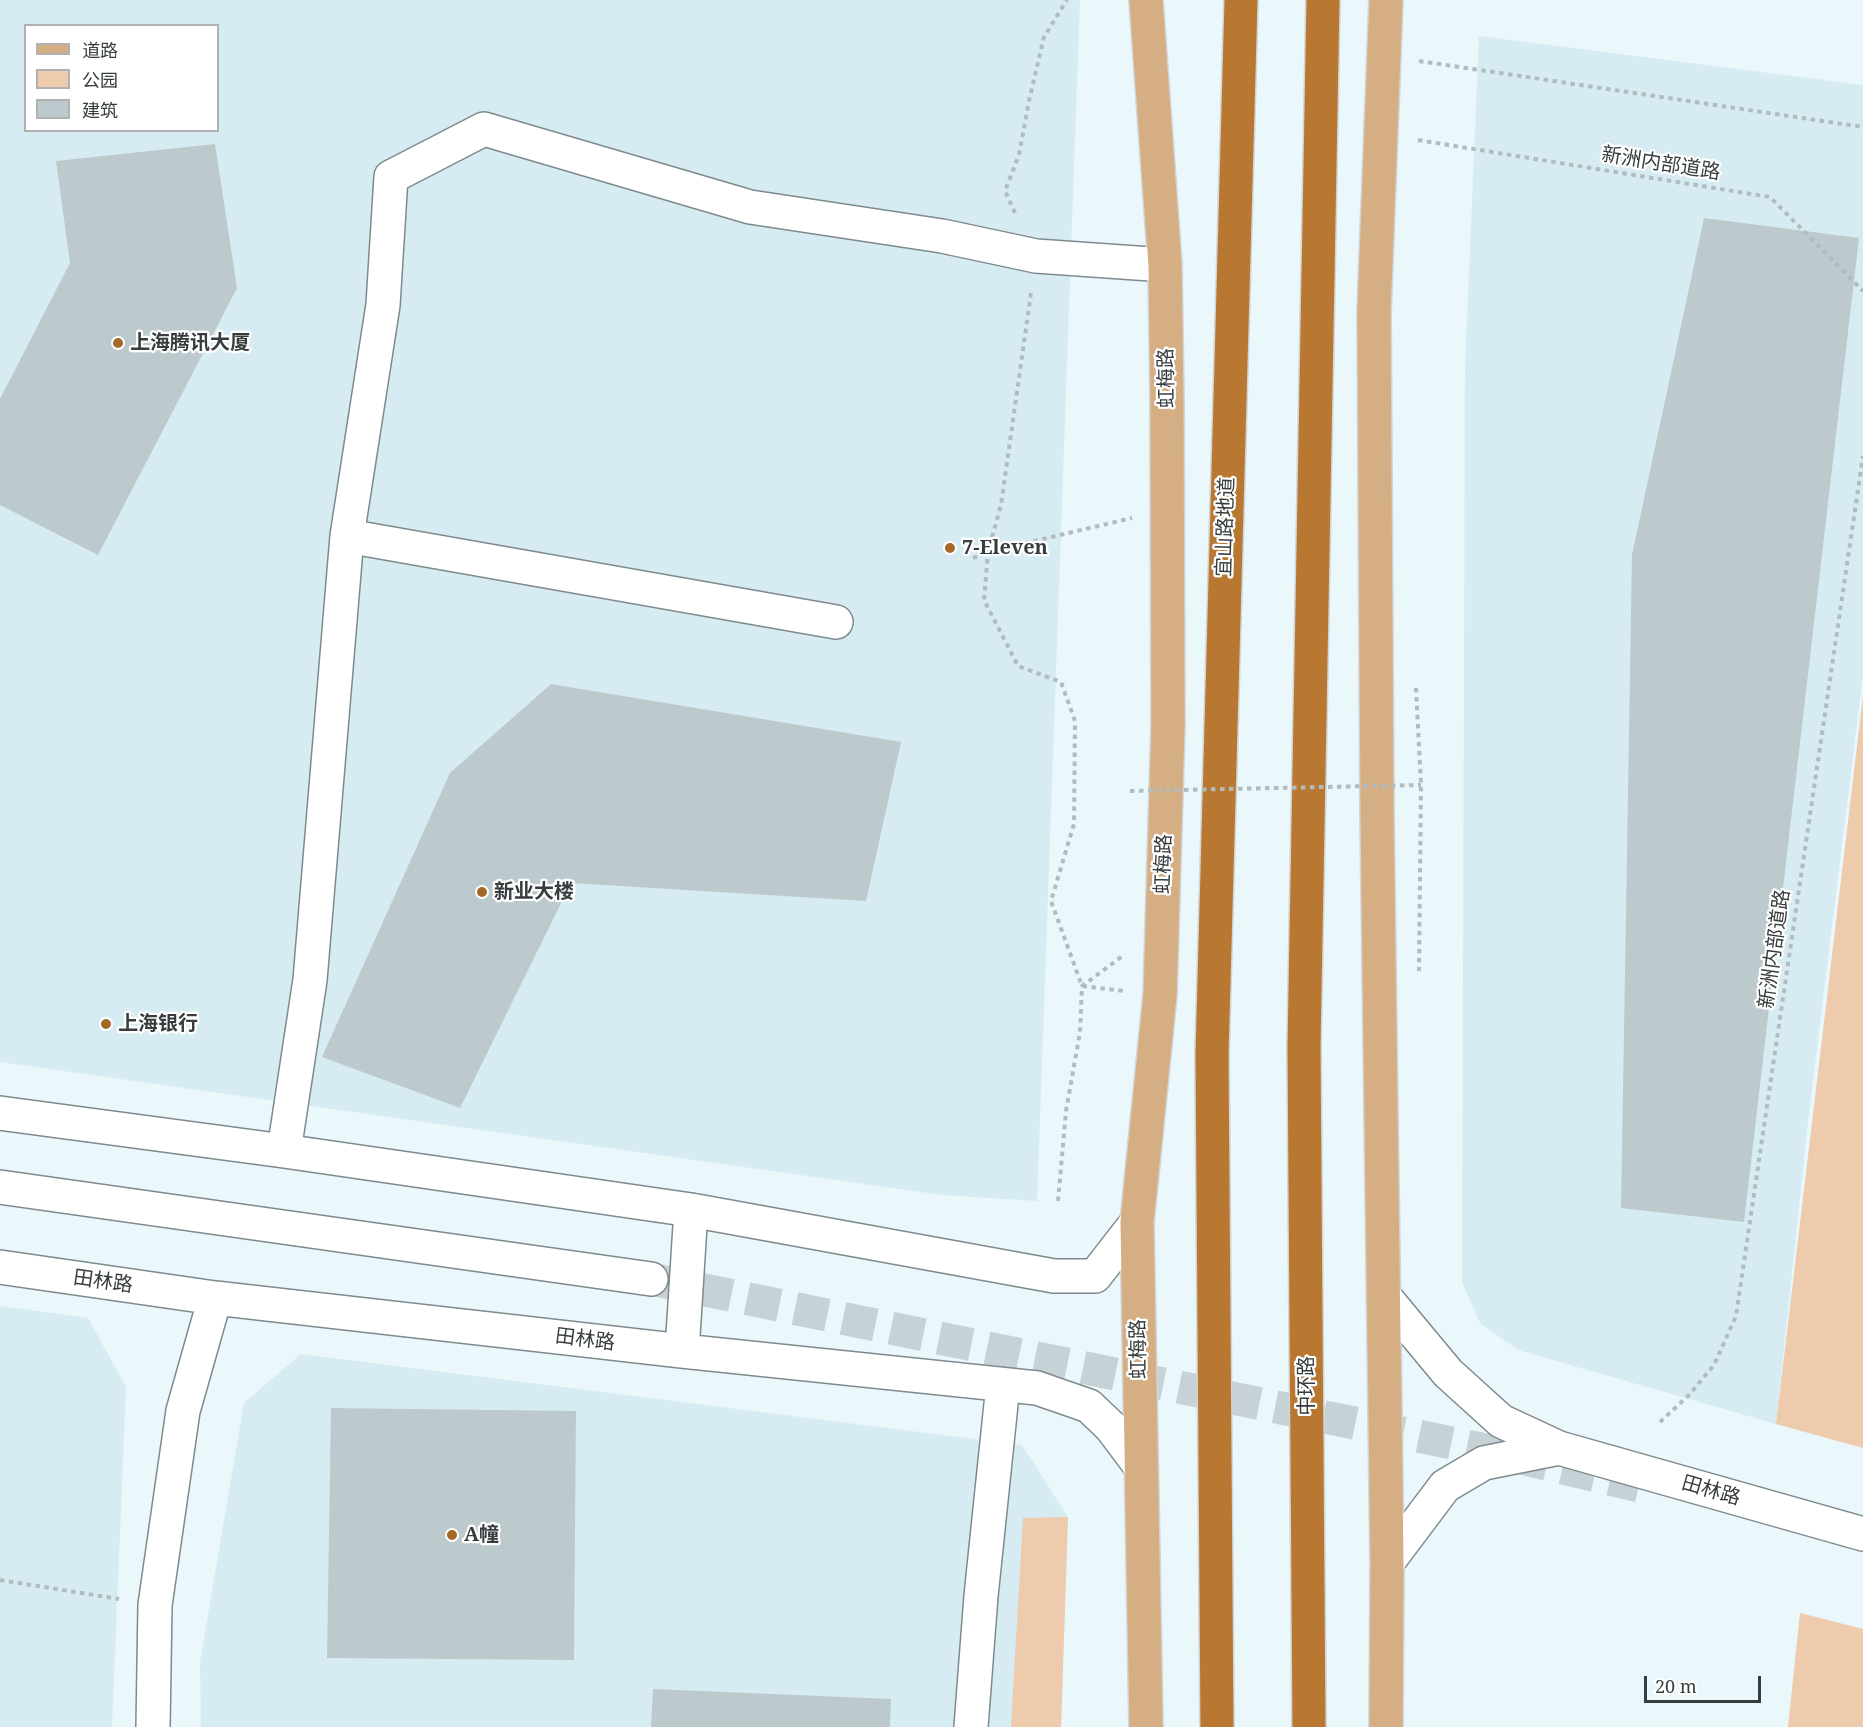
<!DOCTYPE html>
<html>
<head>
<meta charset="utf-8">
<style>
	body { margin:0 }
	#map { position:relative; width:1863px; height:1727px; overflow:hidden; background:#eaf7fb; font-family:"Noto Serif","Noto Sans SC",serif }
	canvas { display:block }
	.legend { position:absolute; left:24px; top:24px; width:195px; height:108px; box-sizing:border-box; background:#fff; border:2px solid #afb1b2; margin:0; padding:8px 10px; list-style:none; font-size:18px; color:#373d3e }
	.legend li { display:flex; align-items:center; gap:12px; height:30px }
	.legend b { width:30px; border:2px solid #afb1b2 }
	.scale { position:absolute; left:1644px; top:1676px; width:117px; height:27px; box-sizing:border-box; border:3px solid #373d3e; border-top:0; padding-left:8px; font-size:18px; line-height:21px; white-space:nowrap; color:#373d3e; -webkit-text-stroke:4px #fff; paint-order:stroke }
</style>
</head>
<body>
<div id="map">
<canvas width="1863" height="1727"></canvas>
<ul class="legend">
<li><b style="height:8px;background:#d5ae83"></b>道路</li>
<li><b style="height:16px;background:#edcbac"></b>公园</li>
<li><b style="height:16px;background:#bdcacd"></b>建筑</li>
</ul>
<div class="scale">20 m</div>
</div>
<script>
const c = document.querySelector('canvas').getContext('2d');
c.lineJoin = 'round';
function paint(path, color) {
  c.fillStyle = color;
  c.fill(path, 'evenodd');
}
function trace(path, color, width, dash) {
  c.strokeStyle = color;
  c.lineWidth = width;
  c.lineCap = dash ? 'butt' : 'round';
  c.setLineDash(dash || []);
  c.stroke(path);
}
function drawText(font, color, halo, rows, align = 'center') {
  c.font = font + ' "Noto Serif","Noto Sans SC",serif';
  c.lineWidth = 4.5;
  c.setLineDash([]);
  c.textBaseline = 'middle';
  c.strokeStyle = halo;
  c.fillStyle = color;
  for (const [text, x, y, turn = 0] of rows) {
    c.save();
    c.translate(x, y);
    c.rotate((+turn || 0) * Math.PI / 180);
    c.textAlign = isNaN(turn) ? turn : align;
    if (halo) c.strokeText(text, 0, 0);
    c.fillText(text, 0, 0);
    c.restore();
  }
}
const built = new Path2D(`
	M 0,0 L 1080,0 L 1037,1201 L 942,1195 L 0,1062 ZM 26,26 L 218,26 L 218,130 L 26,130 Z
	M 1479,36 L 1863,85 L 1863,675 L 1809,1113 L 1776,1424 L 1518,1350 L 1480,1323 L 1462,1282 L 1465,367 Z
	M 0,1306 L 88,1318 L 126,1387 L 112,1727 L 0,1727 Z
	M 301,1354 L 1022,1445 L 1068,1517 L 1061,1727 L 201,1727 L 200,1662 L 244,1403 Z`);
const green = new Path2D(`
	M 1863,696 L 1863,1448 L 1776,1424 Z
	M 1068,1517 L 1061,1727 L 1011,1727 L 1023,1518 Z
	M 1800,1613 L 1863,1629 L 1863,1727 L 1788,1727 Z`);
const building = new Path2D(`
	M 215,144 L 237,288 L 98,555 L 0,505 L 0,399 L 70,263 L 56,161 Z
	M 1704,218 L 1859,238 L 1744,1222 L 1621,1208 L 1632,555 Z
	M 551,684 L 901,742 L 866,901 L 571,883 L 460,1108 L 322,1057 L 450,773 Z
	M 331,1408 L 576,1411 L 574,1660 L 327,1658 Z
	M 653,1689 L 891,1699 L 890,1727 L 651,1727 Z`);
const minorTunnel = new Path2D(`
	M 651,1279 L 1491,1451 L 1639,1486`);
const path = new Path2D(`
	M 1419,61 L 1863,127
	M 1418,140 L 1770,197 L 1863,291
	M 1015,213 L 1005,191 L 1019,155 L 1029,101 L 1044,37 L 1067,0
	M 1031,293 L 1001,505 L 988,552 L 984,600 L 1018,666 L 1061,682 L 1075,721 L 1074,824 L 1051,901 L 1082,986 L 1124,991
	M 973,558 L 988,552 L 1132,518
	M 1416,688 L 1421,785 L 1419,971
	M 1058,1201 L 1066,1111 L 1080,1032 L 1082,986 L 1124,955
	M 1660,1422 L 1689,1395 L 1714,1365 L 1736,1316 L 1863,456
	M 0,1580 L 119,1599`);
const minor = new Path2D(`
	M 347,536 L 836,622
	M 0,1113 L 284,1151 L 691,1210 L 1054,1276 L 1095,1276 L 1137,1222
	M 284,1151 L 310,980 L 347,536 L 383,305 L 391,177 L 484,129 L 750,207 L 942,236 L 1036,256 L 1165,265
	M 0,1187 L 651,1279
	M 0,1267 L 215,1298 L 682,1351 L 1037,1388 L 1089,1406 L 1111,1427 L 1141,1467
	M 1384,1296 L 1448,1373 L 1501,1421 L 1559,1448 L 1484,1463 L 1445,1486 L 1387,1563
	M 682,1351 L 691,1210
	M 1559,1448 L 1863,1534
	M 153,1727 L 155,1605 L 183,1411 L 215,1298
	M 971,1727 L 981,1596 L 1003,1385`);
const major = new Path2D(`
	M 1146,1727 L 1137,1222 L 1160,995 L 1168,726 L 1167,402 L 1165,265 L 1146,0
	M 1386,1727 L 1387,1563 L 1377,812 L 1374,311 L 1386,0`);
const highway = new Path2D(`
	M 1217,1727 L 1212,1054 L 1241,0
	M 1309,1727 L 1304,1046 L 1323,0`);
const pathBridge = new Path2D(`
	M 1130,791 L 1421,785`);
const markers = [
	[118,343,6,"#a36928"],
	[950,548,6,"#a36928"],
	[482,892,6,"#a36928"],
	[106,1024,6,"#a36928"],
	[452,1535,6,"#a36928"]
];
const streetNames = [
	["新洲内部道路",1661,164,9],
	["虹梅路",1167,378,-91],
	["宜山路地道",1226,527,-88],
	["虹梅路",1164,864,-88],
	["新洲内部道路",1775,949,-82],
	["田林路",103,1282,8],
	["田林路",585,1340,7],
	["虹梅路",1139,1349,-91],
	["中环路",1307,1386,-90],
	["田林路",1711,1491,16]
];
const poiNames = [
	["上海腾讯大厦",130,343],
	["7-Eleven",962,548],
	["新业大楼",494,892],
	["上海银行",118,1024],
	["A幢",464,1535]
];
paint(built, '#d6ecf2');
paint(green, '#edcbac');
paint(building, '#bdcacd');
trace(minorTunnel, '#c6d2d5', 33, [33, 16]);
trace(minor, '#7e8a8d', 36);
trace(major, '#d3d4d5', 36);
trace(highway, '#d3d4d5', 36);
trace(path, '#b1bcbf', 4, [4.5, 4.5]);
trace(minor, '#fff', 33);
trace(major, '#d5ae83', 33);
trace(highway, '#b97831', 33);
trace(pathBridge, '#b1bcbf', 4, [4.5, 4.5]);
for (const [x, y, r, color] of markers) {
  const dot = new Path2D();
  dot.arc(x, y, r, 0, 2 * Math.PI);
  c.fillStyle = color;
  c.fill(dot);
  trace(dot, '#fff', 2);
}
drawText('20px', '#373d3e', '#fff', streetNames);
drawText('bold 20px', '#373d3e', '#fff', poiNames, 'left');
</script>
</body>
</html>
